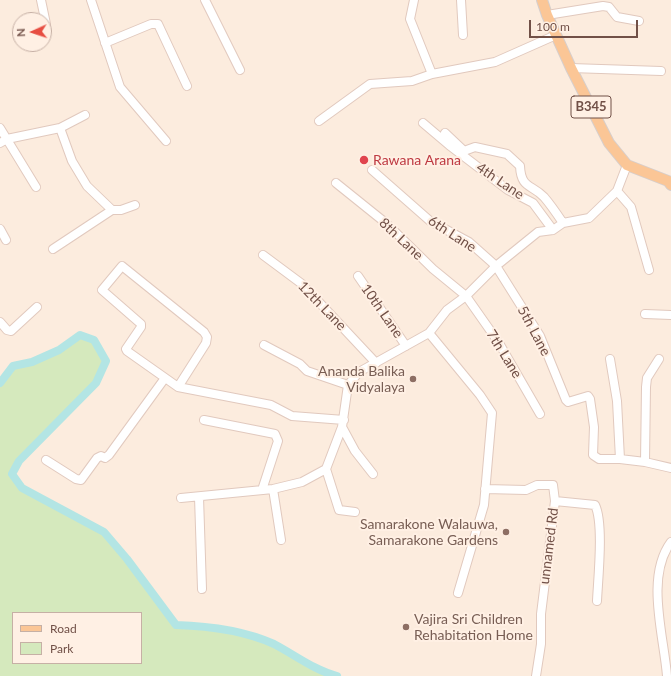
<!DOCTYPE html>
<html>
<head>
<meta charset="utf-8">
<style>
	body { margin:0 }
	#map { position:relative; width:671px; height:676px; overflow:hidden; background:#fcecde; font-family:Lato,sans-serif }
	canvas { display:block }
	.legend { position:absolute; left:12px; top:612px; width:130px; height:52px; box-sizing:border-box; background:#fff0e4; border:1px solid #c6b0a5; margin:0; padding:5px 7px; list-style:none; font-size:12px; color:#715047 }
	.legend li { display:flex; align-items:center; gap:8px; height:20px }
	.legend b { width:20px; border:1px solid #c6b0a5 }
	.north { position:absolute; left:12px; top:12px; width:40px; height:40px; box-sizing:border-box; background:#fff0e4; border:1px solid #c6b0a5; border-radius:50%; rotate:267deg; font-size:11px; font-weight:700; line-height:16px; text-align:center; color:#715047 }
	.north::after { content:''; display:block; margin:auto; width:14px; height:18px; background:#e74e42; clip-path:polygon(50% 0,100% 100%,50% 72%,0 100%) }
	.scale { position:absolute; left:529px; top:20px; width:109px; height:18px; box-sizing:border-box; border:2px solid #715047; border-top:0; padding-left:5px; font-size:12px; line-height:14px; white-space:nowrap; color:#715047; -webkit-text-stroke:3px #fff0e4; paint-order:stroke }
</style>
</head>
<body>
<div id="map">
<canvas width="671" height="676"></canvas>
<ul class="legend">
<li><b style="height:5px;background:#fbc696"></b>Road</li>
<li><b style="height:11px;background:#d5e9bd"></b>Park</li>
</ul>
<div class="north">N</div>
<div class="scale">100 m</div>
</div>
<script>
const c = document.querySelector('canvas').getContext('2d');
c.lineJoin = 'round';
function paint(path, color) {
  c.fillStyle = color;
  c.fill(path, 'evenodd');
}
function trace(path, color, width, dash) {
  c.strokeStyle = color;
  c.lineWidth = width;
  c.lineCap = dash ? 'butt' : 'round';
  c.setLineDash(dash || []);
  c.stroke(path);
}
function drawText(font, color, halo, rows, align = 'center') {
  c.font = font + ' Lato,sans-serif';
  c.lineWidth = 4;
  c.setLineDash([]);
  c.textBaseline = 'middle';
  c.strokeStyle = halo;
  c.fillStyle = color;
  for (const [text, x, y, turn = 0] of rows) {
    c.save();
    c.translate(x, y);
    c.rotate((+turn || 0) * Math.PI / 180);
    c.textAlign = isNaN(turn) ? turn : align;
    if (halo) c.strokeText(text, 0, 0);
    c.fillText(text, 0, 0);
    c.restore();
  }
}
const green = new Path2D(`
	M 80,335 L 94,340 L 106,361 L 96,383 L 19,461 L 12,475 L 22,488 L 104,532 L 127,559 L 176,625 C 210,626 243,630 274,644 C 295,655 314,670 337,676 L 0,676 L 0,383 L 13,366 L 32,362 L 59,350 ZM 13,613 L 141,613 L 141,663 L 13,663 Z`);
const canal = new Path2D(`
	M 0,383 L 13,366 L 32,362 L 59,350 L 80,335 L 94,340 L 106,361 L 96,383 L 19,461 L 12,474 L 22,488 L 104,532 L 127,559 L 176,625 C 210,626 243,630 274,644 C 295,655 314,670 337,676`);
const minor = new Path2D(`
	M 41,0 L 46,24
	M 91,0 L 120,87 L 166,141
	M 205,0 L 240,70
	M 414,0 L 410,19 L 432,74
	M 461,0 L 463,35
	M 547,15 L 603,6 L 609,7 L 617,17 L 639,21
	M 105,43 L 151,24 L 158,24 L 187,86
	M 571,68 L 661,71
	M 319,121 L 370,84 L 412,81 L 432,74 L 495,62 L 556,35
	M 423,123 L 449,145 L 508,190 L 533,203 L 553,230
	M 0,128 L 36,187
	M 60,128 L 72,161 L 87,186 L 112,210 L 121,210 L 135,205
	M 445,133 L 464,151 L 475,147 L 507,154 L 520,166 C 521,189 532,184 544,197 C 551,205 557,214 563,223
	M 0,143 L 7,139 L 60,128 L 85,115
	M 372,170 L 430,221 L 469,242 L 496,266 L 540,336 L 566,400 L 568,402 L 588,396 L 590,399 L 594,427 L 593,455 L 599,459 L 620,459 L 645,462 L 671,468
	M 336,183 L 387,224 L 433,269 L 466,296 L 499,343 L 540,414
	M 617,191 L 631,207 L 649,270
	M 0,229 L 6,240
	M 53,249 L 112,210
	M 263,255 L 302,284 L 376,363
	M 358,276 L 406,346
	M 645,314 L 671,315
	M 0,322 L 7,330 L 11,331 L 37,307
	M 429,333 L 480,395 L 492,413 L 484,505 L 458,593
	M 264,345 L 300,364 L 307,371 L 348,385
	M 610,359 L 617,401 L 620,459
	M 178,387 L 206,343 L 207,337 L 204,332 L 122,266 L 102,290 L 141,324 L 141,327 L 126,349 L 127,351 L 178,387 L 271,405 L 292,416 L 344,420
	M 204,420 L 275,434 L 278,441 L 262,490
	M 342,427 L 355,451 L 373,474
	M 46,460 L 76,479 L 81,480 L 97,458 L 101,456 L 105,458 L 109,455 L 165,378
	M 645,462 L 646,387 L 647,378 L 659,359
	M 326,469 L 339,510 L 355,512
	M 273,489 L 281,540
	M 485,489 L 526,490 L 537,485 L 553,485 L 555,501 L 541,614 L 541,644 L 536,676
	M 199,497 L 202,589
	M 181,498 L 273,489 L 302,482 L 326,469 L 342,427 L 348,385 L 359,372 L 429,333 L 447,310 L 466,296 L 496,266 L 538,232 L 553,230 L 563,223 L 589,218 L 617,191 L 627,165
	M 555,501 L 595,505 C 604,523 598,579 597,601
	M 667,676 C 664,636 645,577 671,542`);
const major = new Path2D(`
	M 542,0 L 547,15 L 571,68 L 609,143 L 627,165 L 668,181 L 671,185`);
const markers = [
	[364,160,5,"#e0444e"],
	[413,379,4,"#8d6e63"],
	[506,532,4,"#8d6e63"],
	[406,627,4,"#8d6e63"]
];
const shields = [
	[591,107,40]
];
const shieldNames = [
	["B345",591,107]
];
const healthNames = [
	["Rawana Arana",373,160]
];
const streetNames = [
	["4th Lane",500,181,34],
	["6th Lane",452,234,33],
	["8th Lane",401,239,43],
	["12th Lane",322,306,46],
	["10th Lane",382,311,55],
	["5th Lane",534,331,62],
	["7th Lane",504,354,58],
	["unnamed Rd",549,546,-83]
];
const educationNames = [
	["Ananda Balika",405,371],
	["Vidyalaya",405,387],
	["Samarakone Walauwa,",498,524],
	["Samarakone Gardens",498,540],
	["Vajira Sri Children",414,619,"left"],
	["Rehabitation Home",414,635,"left"]
];
paint(green, '#d5e9bd');
trace(canal, '#b3e5e4', 8);
trace(minor, '#e1c9be', 10);
trace(major, '#d7cecb', 12);
trace(minor, '#fff', 8);
trace(major, '#fbc696', 10);
for (const [x, y, r, color] of markers) {
  const dot = new Path2D();
  dot.arc(x, y, r, 0, 2 * Math.PI);
  c.fillStyle = color;
  c.fill(dot);
  trace(dot, '#fff0e4', 1.5);
}
for (const [x, y, w] of shields) {
  const box = new Path2D();
  box.roundRect(x - w / 2, y - 11, w, 22, 3);
  c.fillStyle = '#fff0e4';
  c.fill(box);
  trace(box, '#715047', 1);
}
drawText('bold 13px', '#715047', null, shieldNames);
drawText('14px', '#be3a42', '#fff0e4', healthNames, 'left');
drawText('14px', '#715047', '#fff0e4', streetNames);
drawText('14px', '#785e54', '#fff0e4', educationNames, 'right');
</script>
</body>
</html>
